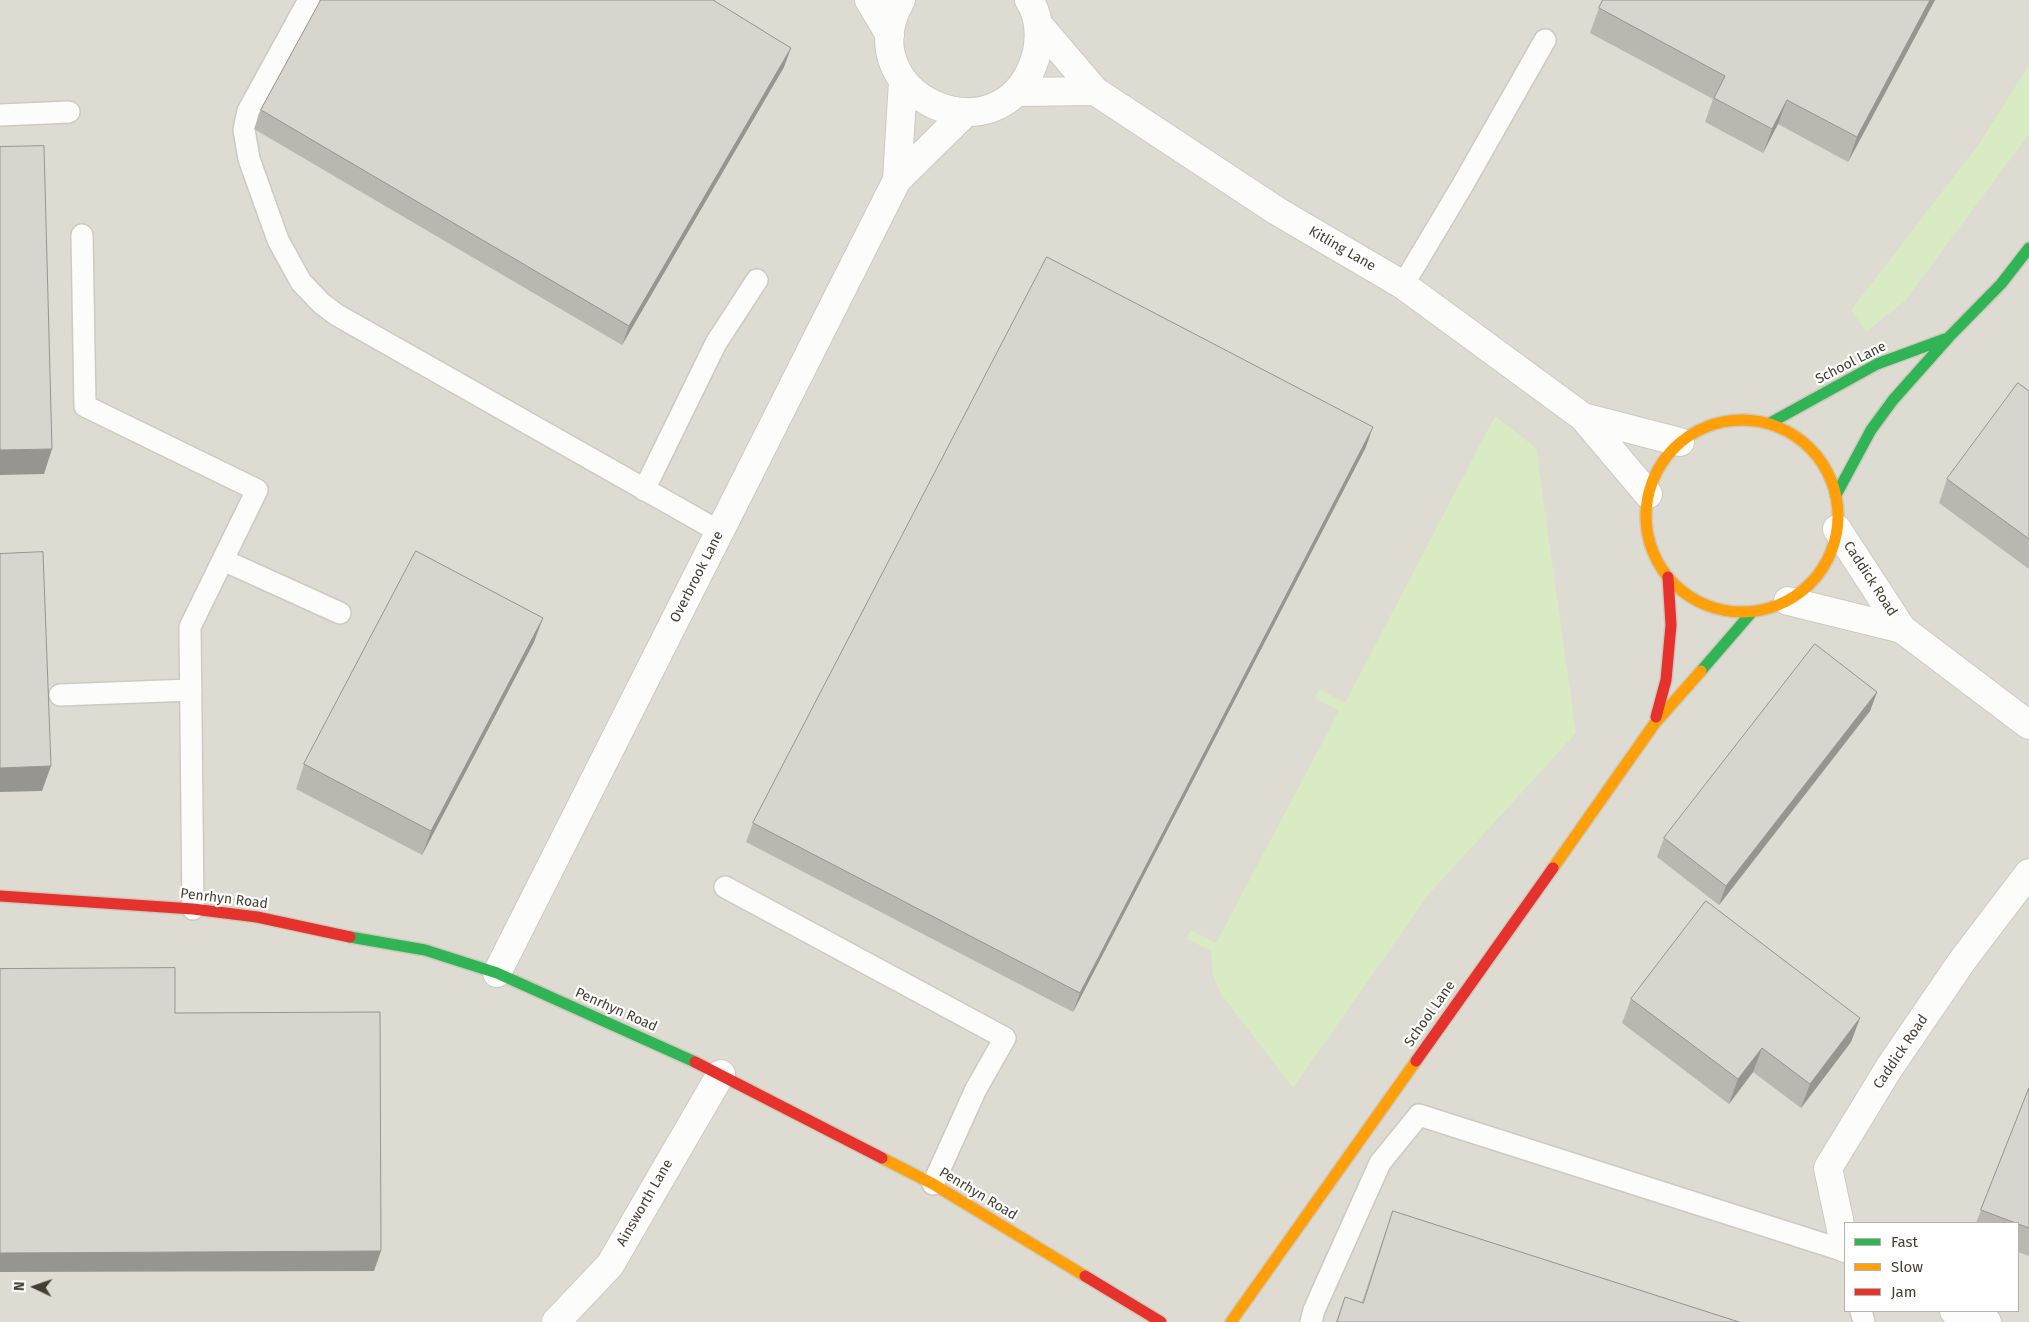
<!DOCTYPE html>
<html>
<head>
<meta charset="utf-8">
<style>
	body { margin:0 }
	#map { position:relative; width:2029px; height:1322px; overflow:hidden; background:#eeece5; font-family:"Fira Sans",sans-serif }
	canvas { display:block }
	.legend { position:absolute; left:1844px; top:1222px; width:175px; height:90px; box-sizing:border-box; background:#fff; border:1px solid #b4b2ad; margin:0; padding:6px 9px; list-style:none; font-size:15px; color:#443e31 }
	.legend li { display:flex; align-items:center; gap:10px; height:25px }
	.legend b { width:25px; border:1px solid #b4b2ad }
	.north { position:absolute; left:10px; top:1262px; width:50px; height:50px; -webkit-text-stroke:4px #fff; paint-order:stroke; rotate:273deg; font-size:14px; font-weight:700; line-height:20px; text-align:center; color:#443e31 }
	.north::after { content:''; display:block; margin:auto; width:18px; height:22px; background:#443e31; clip-path:polygon(50% 0,100% 100%,50% 72%,0 100%) }
</style>
</head>
<body>
<div id="map">
<canvas width="2029" height="1322"></canvas>
<ul class="legend">
<li><b style="height:6px;background:#30b455"></b>Fast</li>
<li><b style="height:6px;background:#ff9f0a"></b>Slow</li>
<li><b style="height:6px;background:#e5322d"></b>Jam</li>
</ul>
<div class="north">N</div>
</div>
<script>
const c = document.querySelector('canvas').getContext('2d');
c.lineJoin = 'round';
function paint(path, color) {
  c.fillStyle = color;
  c.fill(path, 'evenodd');
}
function trace(path, color, width, dash) {
  c.strokeStyle = color;
  c.lineWidth = width;
  c.lineCap = dash ? 'butt' : 'round';
  c.setLineDash(dash || []);
  c.stroke(path);
}
function drawText(font, color, halo, rows, align = 'center') {
  c.font = font + ' "Fira Sans",sans-serif';
  c.lineWidth = 4.5;
  c.setLineDash([]);
  c.textBaseline = 'middle';
  c.strokeStyle = halo;
  c.fillStyle = color;
  for (const [text, x, y, turn = 0] of rows) {
    c.save();
    c.translate(x, y);
    c.rotate((+turn || 0) * Math.PI / 180);
    c.textAlign = isNaN(turn) ? turn : align;
    if (halo) c.strokeText(text, 0, 0);
    c.fillText(text, 0, 0);
    c.restore();
  }
}
const industrial = new Path2D(`
	M 0,0 L 2029,0 L 2029,1322 L 0,1322 ZM 1845,1223 L 2018,1223 L 2018,1311 L 1845,1311 Z`);
const green = new Path2D(`
	M 2029,65 L 2029,134 L 1905,301 L 1866,332 L 1851,310 L 1979,144 Z
	M 1495,416 L 1536,448 L 1576,733 L 1429,894 L 1293,1088 L 1221,994 L 1213,976 L 1211,951 L 1187,939 L 1191,930 L 1216,943 L 1339,711 L 1315,698 L 1319,689 L 1345,703 Z`);
const lane = new Path2D(`
	M 309,0 L 248,111 L 244,130 L 249,159 L 278,240 L 301,282 L 321,303 L 337,315 L 720,532
	M 0,115 L 69,112
	M 82,235 L 85,406 L 257,490 L 190,627 L 193,909
	M 1403,285 L 1462,186 L 1545,40
	M 644,490 L 716,343 L 757,280
	M 223,560 L 340,613
	M 60,695 L 191,690
	M 725,887 L 1005,1038 L 976,1089 L 933,1184
	M 1861,1311 L 1864,1322
	M 1311,1322 L 1314,1310 L 1380,1163 L 1419,1115 L 1845,1251`);
const street = new Path2D(`
	M 869,0 L 890,35
	M 901,0 C 846,95 1001,165 1035,59 C 1041,41 1040,16 1029,0
	M 1038,24 L 1095,91 L 1277,211 L 1403,285 L 1583,417 L 1648,494
	M 1016,92 L 1095,91
	M 897,180 L 903,81
	M 1583,417 L 1680,442
	M 1837,529 L 1902,629 L 2029,725
	M 1788,601 L 1902,629
	M 497,973 L 897,180 L 966,112
	M 1845,1248 L 1828,1168 L 1889,1068 L 1962,961 L 2029,873
	M 1954,1311 L 1987,1322
	M 556,1322 L 610,1265 L 721,1074`);
const fast = new Path2D(`
	M 1770,423 L 1877,364 L 1945,339
	M 1836,495 L 1871,430 L 1893,400 L 1949,337 L 2001,284 L 2029,248
	M 1701,671 L 1752,612
	M 350,937 L 425,950 L 497,973 L 695,1062`);
const slow = new Path2D(`
	M1646 516a96 96 0 1 1 192 0a96 96 0 1 1-192 0Z
	M 1553,868 L 1655,723 L 1701,671
	M 882,1158 L 933,1184 L 1085,1276
	M 1231,1322 L 1416,1061`);
const jam = new Path2D(`
	M 1656,717 L 1666,680 L 1671,625 L 1668,577
	M 0,896 L 193,909 L 257,917 L 350,937
	M 1416,1061 L 1553,868
	M 695,1062 L 882,1158
	M 1085,1276 L 1161,1322`);
const wall = new Path2D(`
	M 1603,0 L 1935,0 L 1848,162 L 1778,124 L 1763,153 L 1705,122 L 1713,99 L 1590,33 L 1599,8 Z
	M 784,67 L 622,345 L 254,129 L 261,110 Z
	M 2029,391 L 2029,569 L 1939,503 L 1947,479 Z
	M 1366,447 L 1073,1012 L 746,842 L 753,823 Z
	M 534,642 L 422,855 L 296,789 L 304,764 Z
	M 1877,692 L 1870,711 L 1719,905 L 1657,857 L 1664,838 Z
	M 1631,999 L 1860,1018 L 1851,1042 L 1801,1108 L 1753,1072 L 1729,1104 L 1622,1023 Z
	M 2029,1088 L 2029,1256 L 2018,1252 L 2018,1223 L 1976,1223 Z
	M 1393,1211 L 1739,1322 L 1336,1322 L 1345,1297 L 1362,1302 L 1384,1236 Z`);
const shadedWall = new Path2D(`
	M 1930,0 L 1935,0 L 1848,162 L 1857,137 Z
	M 791,48 L 784,67 L 622,345 L 629,326 Z
	M 1787,100 L 1778,124 L 1763,153 L 1772,129 Z
	M 1373,427 L 1366,447 L 1073,1012 L 1080,993 Z
	M 52,449 L 44,474 L 0,475 L 0,450 Z
	M 543,618 L 534,642 L 422,855 L 431,831 Z
	M 1877,692 L 1870,711 L 1719,905 L 1726,886 Z
	M 51,766 L 42,791 L 0,792 L 0,768 Z
	M 1860,1018 L 1851,1042 L 1801,1108 L 1810,1084 Z
	M 1762,1048 L 1753,1072 L 1729,1104 L 1738,1079 Z
	M 381,1251 L 374,1271 L 0,1272 L 0,1253 Z`);
const building = new Path2D(`
	M 321,0 L 713,0 L 791,48 L 629,326 L 261,110 Z
	M 1603,0 L 1930,0 L 1857,137 L 1787,100 L 1772,129 L 1714,98 L 1725,76 L 1599,8 Z
	M 44,146 L 52,449 L 0,450 L 0,147 Z
	M 1047,257 L 1373,427 L 1080,993 L 753,823 Z
	M 2018,383 L 2029,391 L 2029,539 L 1947,479 Z
	M 416,551 L 543,618 L 431,831 L 304,764 Z
	M 43,552 L 51,766 L 0,768 L 0,554 Z
	M 1815,644 L 1877,692 L 1726,886 L 1664,838 Z
	M 1706,901 L 1860,1018 L 1810,1084 L 1762,1048 L 1738,1079 L 1631,999 Z
	M 175,968 L 175,1013 L 380,1012 L 381,1251 L 0,1253 L 0,969 Z
	M 2029,1088 L 2029,1228 L 1981,1210 Z
	M 1393,1211 L 1739,1322 L 1337,1322 L 1345,1297 L 1363,1303 Z`);
const streetNames = [
	["Kitling Lane",1342,249,30],
	["School Lane",1851,363,-27],
	["Overbrook Lane",697,577,-63],
	["Caddick Road",1870,579,57],
	["Penrhyn Road",224,899,7],
	["Penrhyn Road",616,1010,24],
	["School Lane",1430,1014,-55],
	["Caddick Road",1901,1052,-56],
	["Penrhyn Road",978,1194,31],
	["Ainsworth Lane",645,1203,-60]
];
paint(industrial, '#dedbd3');
paint(green, '#d8ebc2');
trace(lane, '#cccac3', 24);
trace(street, '#cccac3', 30);
trace(fast, '#cecabb', 14);
trace(slow, '#cecabb', 14);
trace(jam, '#cecabb', 14);
trace(lane, '#fcfcfb', 21);
trace(street, '#fcfcfb', 28);
trace(fast, '#30b455', 11);
trace(slow, '#ff9f0a', 11);
trace(jam, '#e5322d', 11);
paint(wall, '#b9b7b0');
paint(shadedWall, '#969590');
paint(building, '#d7d5cd');
trace(building, '#969590', 1);
drawText('14px', '#443e31', '#fff', streetNames);
</script>
</body>
</html>
